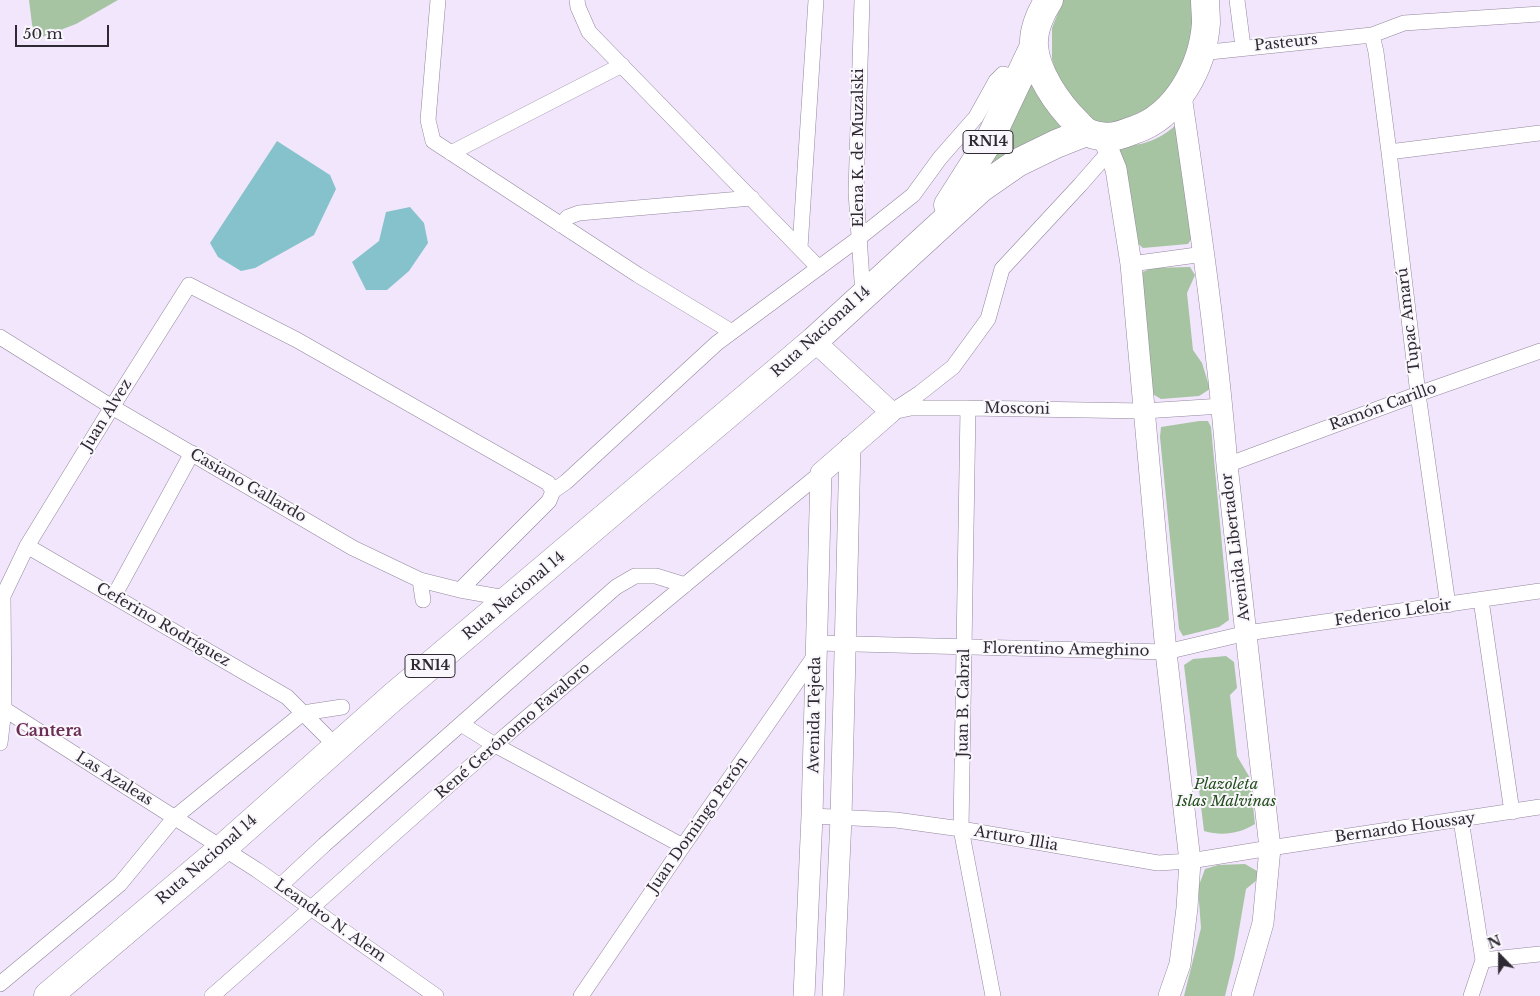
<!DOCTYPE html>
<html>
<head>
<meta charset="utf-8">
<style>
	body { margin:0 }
	#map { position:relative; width:1540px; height:996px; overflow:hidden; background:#f2e6fd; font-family:"Libre Baskerville",serif }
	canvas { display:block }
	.north { position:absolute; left:1475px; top:931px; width:50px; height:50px; -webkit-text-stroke:4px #faf7fc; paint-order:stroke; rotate:338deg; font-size:14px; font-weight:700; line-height:20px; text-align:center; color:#2e2932 }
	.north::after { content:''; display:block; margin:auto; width:18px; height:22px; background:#2e2932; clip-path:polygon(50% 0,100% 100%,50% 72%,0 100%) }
	.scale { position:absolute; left:15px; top:25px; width:94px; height:22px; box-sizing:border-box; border:2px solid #2e2932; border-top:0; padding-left:6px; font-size:15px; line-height:18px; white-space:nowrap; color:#2e2932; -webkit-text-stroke:4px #faf7fc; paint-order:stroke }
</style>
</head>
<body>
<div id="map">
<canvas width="1540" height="996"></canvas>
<div class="north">N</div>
<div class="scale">50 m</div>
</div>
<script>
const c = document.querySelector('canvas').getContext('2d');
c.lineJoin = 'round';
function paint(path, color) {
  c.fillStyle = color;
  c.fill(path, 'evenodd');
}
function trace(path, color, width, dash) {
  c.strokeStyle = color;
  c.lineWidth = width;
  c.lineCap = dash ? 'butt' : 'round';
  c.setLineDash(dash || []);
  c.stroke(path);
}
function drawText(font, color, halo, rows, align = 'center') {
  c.font = font + ' "Libre Baskerville",serif';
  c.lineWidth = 4;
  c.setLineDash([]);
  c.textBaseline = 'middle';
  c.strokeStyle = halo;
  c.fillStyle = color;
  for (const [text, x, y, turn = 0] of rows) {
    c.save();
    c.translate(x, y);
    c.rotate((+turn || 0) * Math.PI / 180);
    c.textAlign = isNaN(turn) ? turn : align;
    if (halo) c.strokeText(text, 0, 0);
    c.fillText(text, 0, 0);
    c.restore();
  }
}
const green = new Path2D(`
	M 29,0 L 118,0 L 76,24 L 34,40 Z
	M 1063,0 L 1196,0 L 1200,12 L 1179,78 L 1163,103 L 1132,123 L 1098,125 L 1061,91 L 1052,59 L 1052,28 Z
	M 1033,69 L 1075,129 L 963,196 Z
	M 1179,122 L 1194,235 L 1188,244 L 1143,248 L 1136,242 L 1115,147 C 1141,146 1160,141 1179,122 Z
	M 1190,267 L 1195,275 L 1187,293 L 1193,350 L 1202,363 L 1210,389 L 1199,396 L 1161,399 L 1151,393 L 1138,274 L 1152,268 Z
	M 1199,421 L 1208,421 L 1211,427 L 1229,620 L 1219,627 L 1183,636 L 1179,629 L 1160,437 L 1161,427 Z
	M 1226,656 L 1234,662 L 1237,688 L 1230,695 L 1237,756 L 1250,778 L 1255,824 C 1239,834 1222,836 1204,831 L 1184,665 L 1193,659 Z
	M 1245,864 L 1257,871 L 1257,880 L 1246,889 L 1234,959 L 1225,996 L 1184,996 L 1201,928 L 1198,888 L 1205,869 L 1218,865 Z`);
const water = new Path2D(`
	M 277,141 L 330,175 L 336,189 L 314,235 L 255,268 L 241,271 L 218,257 L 210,243 Z
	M 410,207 L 424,223 L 428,243 L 409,271 L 387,290 L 366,290 L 352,262 L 379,241 L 386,212 Z`);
const street = new Path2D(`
	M 438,0 L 428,120 L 433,141 L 638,275 L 732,332
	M 577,0 L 578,7 L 589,32 L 819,268
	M 862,0 L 856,192 L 863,295
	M 1237,0 L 1243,47
	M 1372,35 L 1376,52 L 1389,152 L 1418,394 L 1448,605
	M 1200,53 L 1372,35 L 1404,23 L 1540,14
	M 1389,152 L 1540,133
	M 451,153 L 622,65
	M 561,225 L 568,217 L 579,213 L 752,198
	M 800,248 L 816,0
	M 1131,264 L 1204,254
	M 0,337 L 112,407 L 353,548 L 420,580 L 460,590 L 511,599
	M 968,408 L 961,829 L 993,996
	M 897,411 L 911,408 L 968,408 L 1144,411 L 1222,406
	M 891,412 L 920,393 L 953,367 L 988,319 L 1002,269 L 1080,185 L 1108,153
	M 1227,465 L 1418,394 L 1540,351
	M 27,546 L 112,407 L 189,285 L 297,340 L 548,483 L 553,491
	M 420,580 L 423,600
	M 460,590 L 549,501 L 553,491 L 566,482 L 717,343 L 859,238 L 913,195 L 940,158 L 976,117 L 996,81 L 1003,74 L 1018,78
	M 114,596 L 192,453
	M 1481,600 L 1512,812
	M 817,643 L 1166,652 L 1247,633 L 1540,591
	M 4,709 L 257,870 L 436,996
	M 461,724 L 495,745 L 683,846
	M 0,743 L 4,709 L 3,596 L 27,546 L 287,697 L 336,746
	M 812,816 L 896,820 L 961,829 L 1158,863 L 1190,861 L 1270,848 L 1540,807
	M 1461,820 L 1483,960 L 1471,996
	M 280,886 L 324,845 L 616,587 L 635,576 L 656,576 L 685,585
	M 1483,960 L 1540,954
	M 0,984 L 120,884 L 175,817 L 303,713 L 342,707
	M 212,996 C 307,913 400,827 496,744 C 603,652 712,562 821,473
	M 581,996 L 683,846 L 816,654`);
const secondary = new Path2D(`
	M 1181,95 C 1199,218 1217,341 1227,465 L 1270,848 L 1263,923 L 1242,996
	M 1103,137 L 1116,169 L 1131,264 L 1166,652 L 1190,861 L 1187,908 L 1180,964 L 1169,996
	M 804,996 L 812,816 L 821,473 L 891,412 L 814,341
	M 833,996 L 841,818 L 850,447`);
const highway = new Path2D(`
	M 1049,0 C 1040,13 1033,31 1034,46 C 1036,73 1058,104 1076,122 C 1079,125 1083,130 1087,132 C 1090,134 1097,136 1101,136 C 1112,139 1124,134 1134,130 C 1177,116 1203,66 1206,23 C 1206,15 1205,7 1205,0
	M 948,205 L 990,139 L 1034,46
	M 48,996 L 223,848 L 393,697 L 814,341 L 981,188 L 1017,163 L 1056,144 L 1086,132`);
const shields = [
	[988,142,50],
	[430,666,50]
];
const shieldNames = [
	["RN14",988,142],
	["RN14",430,666]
];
const streetNames = [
	["Pasteurs",1286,43,-6],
	["Elena K. de Muzalski",859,148,-90],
	["Tupac Amarú",1409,320,-97],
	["Ruta Nacional 14",821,332,-42],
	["Ramón Carillo",1383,407,-20],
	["Mosconi",1017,409,1],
	["Juan Alvez",107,415,-58],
	["Casiano Gallardo",248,486,30],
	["Avenida Libertador",1236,547,-97],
	["Ruta Nacional 14",514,596,-40],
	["Federico Leloir",1393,613,-8],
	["Ceferino Rodríguez",163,625,30],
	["Florentino Ameghino",1066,650,1],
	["Juan B. Cabral",964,703,-89],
	["Avenida Tejeda",815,715,-89],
	["René Gerónomo Favaloro",513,731,-41],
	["Las Azaleas",114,779,32],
	["Juan Domingo Perón",698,825,-55],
	["Bernardo Houssay",1405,828,-8],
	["Arturo Illia",1016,839,10],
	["Ruta Nacional 14",207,860,-41],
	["Leandro N. Alem",330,921,35]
];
const parkNames = [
	["Plazoleta",1226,785],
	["Islas Malvinas",1226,802]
];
const neighbourhoodNames = [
	["Cantera",49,731]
];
paint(green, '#a6c4a2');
paint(water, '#85c2cb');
trace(street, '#93879c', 16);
trace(secondary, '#93879c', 22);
trace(highway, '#93879c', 29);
trace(street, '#fff', 15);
trace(secondary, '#fff', 21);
trace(highway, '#fff', 28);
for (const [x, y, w] of shields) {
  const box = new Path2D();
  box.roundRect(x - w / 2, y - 11.5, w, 23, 4);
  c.fillStyle = '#faf7fc';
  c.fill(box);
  trace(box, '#2e2932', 1);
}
drawText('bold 14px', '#2e2932', null, shieldNames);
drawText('15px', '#2e2932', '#faf7fc', streetNames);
drawText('italic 15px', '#234f1d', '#faf7fc', parkNames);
drawText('bold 16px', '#6a2d53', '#faf7fc', neighbourhoodNames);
</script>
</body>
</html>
